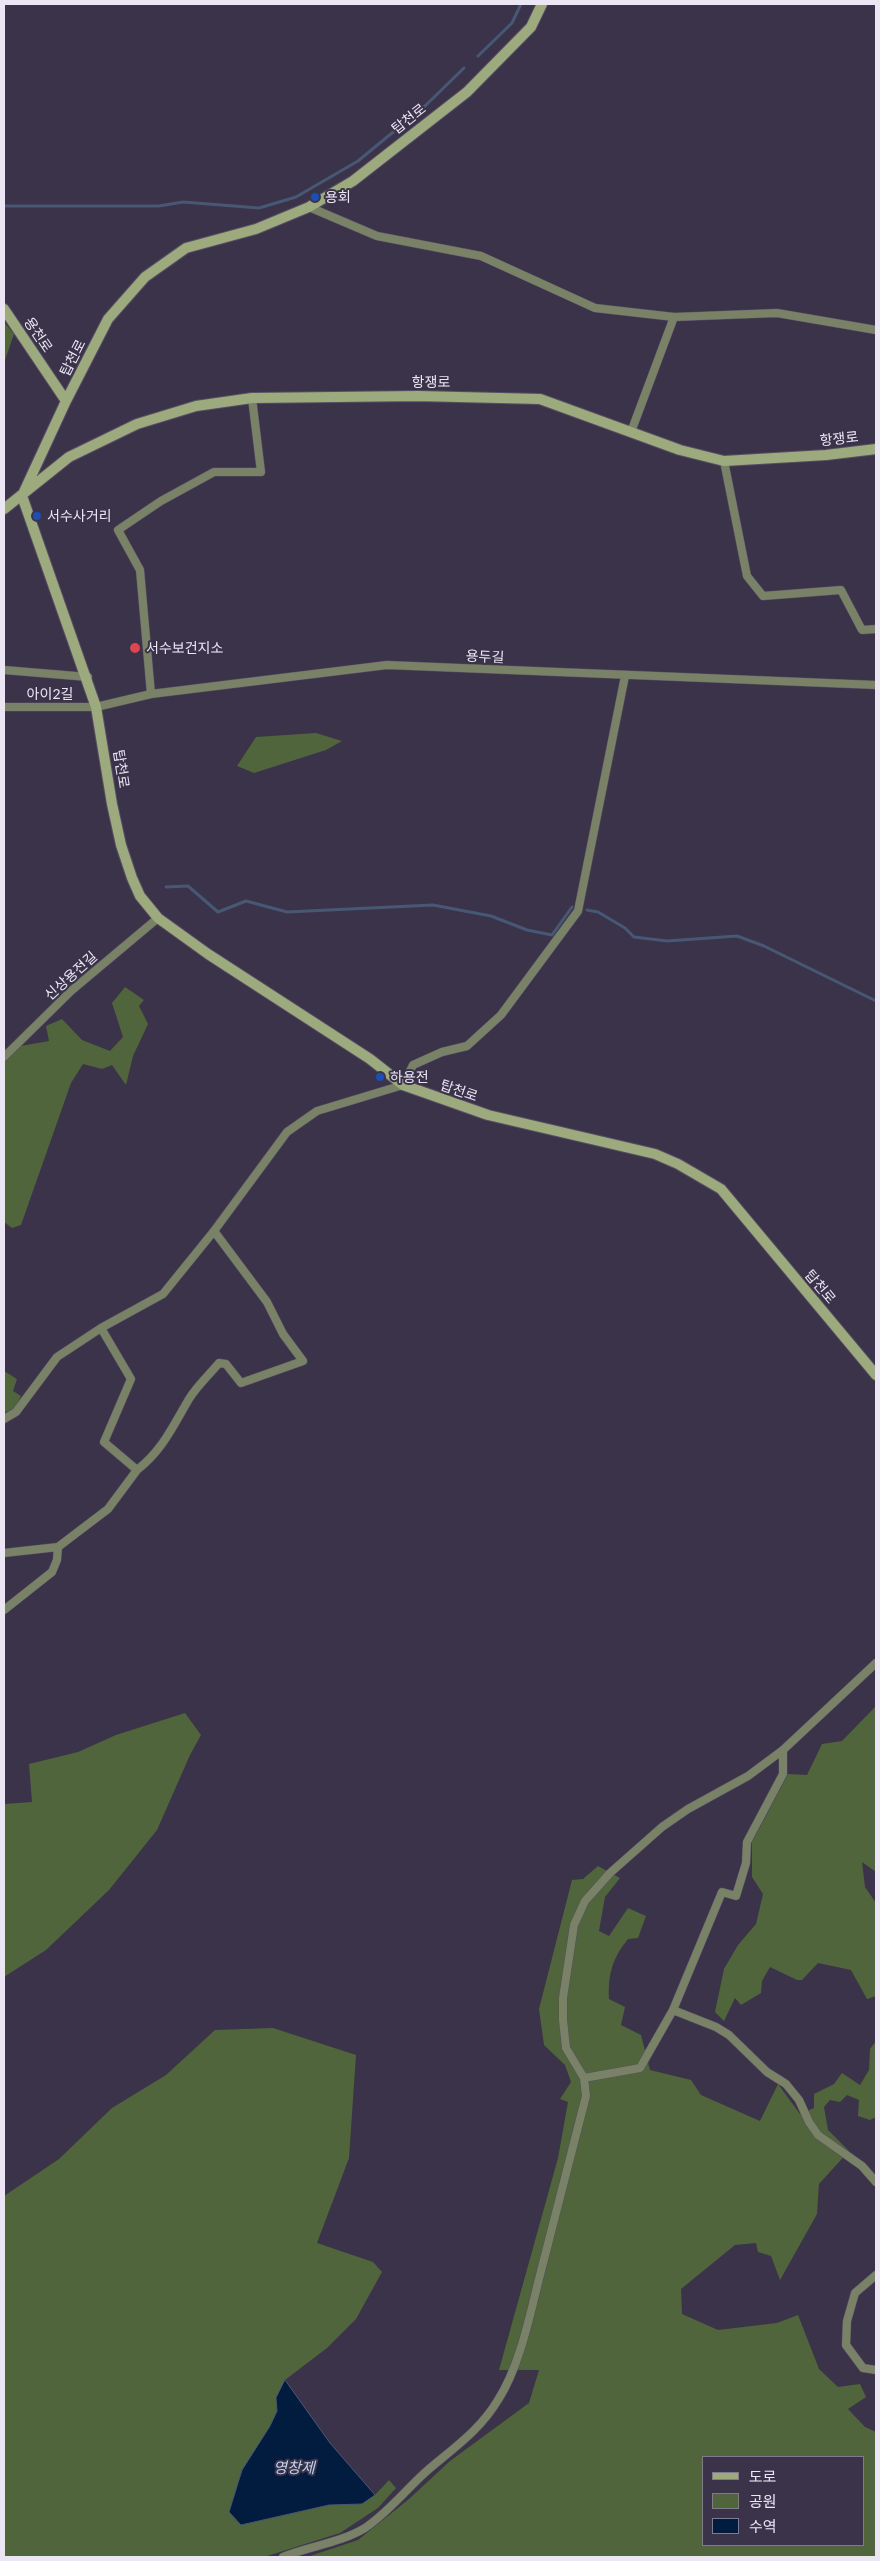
<!DOCTYPE html>
<html>
<head>
<meta charset="utf-8">
<style>
	body { margin:0 }
	#map { position:relative; width:880px; height:2561px; overflow:hidden; background:#3b3349; font-family:Lato,"Noto Sans KR",sans-serif }
	canvas { display:block }
	.frame { position:absolute; inset:0; border:5px solid #ebe5f4; pointer-events:none }
	.legend { position:absolute; left:702px; top:2456px; width:162px; height:90px; box-sizing:border-box; background:#3b3349; border:1px solid #817a8d; margin:0; padding:6px 9px; list-style:none; font-size:15px; color:#ebe5f4 }
	.legend li { display:flex; align-items:center; gap:10px; height:25px }
	.legend b { width:25px; border:1px solid #817a8d }
</style>
</head>
<body>
<div id="map">
<canvas width="880" height="2561"></canvas>
<div class="frame"></div>
<ul class="legend">
<li><b style="height:6px;background:#9daa7e"></b>도로</li>
<li><b style="height:14px;background:#50653b"></b>공원</li>
<li><b style="height:14px;background:#011c3e"></b>수역</li>
</ul>
</div>
<script>
const c = document.querySelector('canvas').getContext('2d');
c.lineJoin = 'round';
function paint(path, color) {
  c.fillStyle = color;
  c.fill(path, 'evenodd');
}
function trace(path, color, width, dash) {
  c.strokeStyle = color;
  c.lineWidth = width;
  c.lineCap = dash ? 'butt' : 'round';
  c.setLineDash(dash || []);
  c.stroke(path);
}
function drawText(font, color, halo, rows, align = 'center') {
  c.font = font + ' Lato,"Noto Sans KR",sans-serif';
  c.lineWidth = 4;
  c.setLineDash([]);
  c.textBaseline = 'middle';
  c.strokeStyle = halo;
  c.fillStyle = color;
  for (const [text, x, y, turn = 0] of rows) {
    c.save();
    c.translate(x, y);
    c.rotate((+turn || 0) * Math.PI / 180);
    c.textAlign = isNaN(turn) ? turn : align;
    if (halo) c.strokeText(text, 0, 0);
    c.fillText(text, 0, 0);
    c.restore();
  }
}
const green = new Path2D(`
	M 4,322 L 14,334 L 4,363 Z
	M 316,733 L 342,741 L 326,750 L 254,773 L 237,766 L 256,737 Z
	M 125,987 L 144,1000 L 139,1006 L 148,1024 L 133,1056 L 126,1085 L 112,1065 L 102,1069 L 83,1064 L 71,1083 L 21,1225 L 12,1228 L 4,1222 L 4,1049 L 49,1041 L 46,1026 L 62,1019 L 82,1040 L 110,1051 L 123,1037 L 112,1003 Z
	M 4,1371 L 17,1379 L 13,1391 L 21,1396 L 15,1408 L 4,1413 Z
	M 876,1706 L 876,1872 L 862,1862 L 865,1887 L 876,1903 L 876,1996 L 867,1999 L 851,1970 L 818,1963 L 802,1980 L 797,1980 L 770,1967 L 762,1981 L 761,1993 L 741,2005 L 735,1998 L 724,2021 L 715,2012 L 724,1969 L 738,1945 L 756,1924 L 763,1894 L 752,1877 L 752,1842 L 788,1774 L 807,1775 L 822,1744 L 842,1741 Z
	M 185,1713 L 201,1735 L 190,1755 L 157,1830 L 109,1890 L 46,1950 L 4,1977 L 4,1804 L 32,1802 L 29,1764 L 78,1752 L 116,1735 Z
	M 598,1866 L 620,1878 L 605,1897 L 599,1931 L 609,1936 L 628,1908 L 646,1916 L 638,1938 L 628,1939 C 612,1959 608,1974 609,1999 L 625,2007 L 621,2025 L 641,2035 L 650,2070 L 691,2080 L 701,2095 L 760,2121 L 778,2084 L 800,2114 L 814,2108 L 814,2094 L 834,2084 L 842,2073 L 860,2085 L 869,2070 L 870,2049 L 876,2041 L 876,2117 L 870,2120 L 858,2116 L 859,2100 L 847,2095 L 840,2102 L 830,2100 L 824,2107 L 828,2130 L 849,2151 L 819,2184 L 817,2214 L 780,2280 L 771,2256 L 758,2252 L 756,2243 L 735,2245 L 681,2289 L 682,2314 L 718,2330 L 777,2323 L 798,2315 L 819,2369 L 838,2387 L 860,2384 L 866,2397 L 848,2409 L 865,2427 L 876,2432 L 876,2557 L 307,2557 L 358,2540 L 409,2499 L 450,2461 L 529,2403 L 539,2370 L 499,2370 L 558,2158 L 568,2102 L 560,2099 L 571,2082 L 565,2065 L 544,2045 L 539,2009 L 572,1880 L 583,1879 ZM 704,2457 L 864,2457 L 864,2545 L 704,2545 Z
	M 273,2028 L 356,2055 L 349,2158 L 317,2243 L 373,2262 L 382,2272 L 356,2319 L 327,2348 L 285,2380 L 276,2398 L 277,2411 L 270,2426 L 242,2470 L 229,2512 L 241,2525 L 329,2505 L 361,2504 L 375,2495 L 389,2480 L 396,2488 L 378,2508 L 340,2533 L 264,2557 L 4,2557 L 4,2196 L 59,2159 L 112,2108 L 166,2075 L 215,2030 Z`);
const water = new Path2D(`
	M 285,2380 L 330,2443 L 375,2495 L 362,2504 L 329,2505 L 241,2525 L 229,2512 L 242,2470 L 270,2426 L 277,2411 L 276,2398 Z`);
const stream = new Path2D(`
	M 478,56 L 512,23 L 521,4
	M 4,206 L 159,206 L 183,202 L 259,208 L 296,197 L 358,161 L 426,105 L 464,68
	M 166,887 L 188,886 L 218,912 L 246,901 L 287,912 L 433,905 L 491,916 L 527,930 L 552,935 L 572,907
	M 587,910 L 598,912 L 625,928 L 634,937 L 667,941 L 737,936 L 764,946 L 876,1001`);
const street = new Path2D(`
	M 309,207 L 377,236 L 481,256 L 595,308 L 674,317 L 777,313 L 876,330
	M 631,432 L 674,317
	M 724,461 L 747,576 L 763,596 L 841,590 L 862,630 L 876,629
	M 4,670 L 88,677
	M 151,694 L 140,570 L 118,530 L 161,501 L 214,472 L 261,472 L 252,398
	M 4,707 L 96,707 L 151,694 L 387,665 L 876,685
	M 4,1057 L 71,991 L 158,918
	M 4,1419 L 16,1412 L 57,1357 L 101,1328 L 163,1294 L 214,1231 L 287,1132 L 317,1111 L 403,1085 L 413,1065 L 442,1052 L 467,1046 L 501,1015 L 578,911 L 625,676
	M 137,1470 C 162,1451 173,1426 189,1399 C 197,1386 209,1375 219,1363 L 226,1364 L 241,1383 L 303,1361 L 283,1334 L 267,1302 L 214,1231
	M 4,1553 L 58,1547 L 108,1509 L 137,1470 L 104,1442 L 131,1379 L 101,1328
	M 4,1610 L 52,1572 L 57,1560 L 58,1547
	M 783,1750 L 783,1774 L 747,1842 L 746,1863 L 736,1896 L 722,1892 L 673,2010 L 716,2027 L 729,2035 L 767,2072 L 786,2084 L 799,2100 L 809,2122 L 818,2135 L 862,2166 L 876,2182
	M 584,2078 L 640,2068 L 673,2010
	M 876,2275 L 855,2293 L 847,2321 L 846,2345 L 863,2368 L 876,2370
	M 283,2557 C 310,2546 340,2543 365,2528 C 389,2512 407,2488 429,2469 C 455,2447 480,2430 498,2400 C 520,2366 530,2314 540,2275 C 555,2215 571,2156 586,2096 L 584,2078 L 566,2048 L 563,2020 L 563,1998 L 574,1925 L 585,1901 L 610,1873 L 662,1827 L 688,1809 L 748,1776 L 783,1750 L 876,1663`);
const secondary = new Path2D(`
	M 542,4 L 531,27 L 467,92 L 353,181 L 309,207 L 256,229 L 186,248 L 145,277 L 108,319 L 66,401 L 22,496 L 96,707 L 112,804 L 121,845 L 132,878 L 140,896 L 158,918 L 208,954 L 370,1059 L 403,1085 L 488,1115 L 655,1154 L 678,1164 L 721,1189 L 876,1375
	M 4,309 L 66,401
	M 4,509 L 69,457 L 137,424 L 196,406 L 252,398 L 418,396 L 540,399 L 680,450 L 724,461 L 826,455 L 876,449`);
const markers = [
	[315,197,5,"#1a4fb4"],
	[37,516,5,"#1a4fb4"],
	[135,648,6,"#e0444e"],
	[380,1077,5,"#1a4fb4"]
];
const streetNames = [
	["탑천로",409,119,-38],
	["용천로",38,335,56],
	["탑천로",73,358,-63],
	["항쟁로",431,382],
	["항쟁로",839,439,-6],
	["용두길",485,657,3],
	["아이2길",50,694],
	["탑천로",121,769,81],
	["신상용전길",71,976,-42],
	["탑천로",459,1091,19],
	["탑천로",820,1287,50]
];
const poiNames = [
	["용회",325,197],
	["서수사거리",47,516],
	["서수보건지소",146,648],
	["하용전",390,1077]
];
const waterNames = [
	["영창제",294,2468]
];
paint(green, '#50653b');
paint(water, '#011c3e');
trace(water, '#475875', 1);
trace(stream, '#475875', 3);
trace(street, '#574f64', 9);
trace(secondary, '#574f64', 12);
trace(street, '#798166', 8);
trace(secondary, '#9daa7e', 10);
for (const [x, y, r, color] of markers) {
  const dot = new Path2D();
  dot.arc(x, y, r, 0, 2 * Math.PI);
  c.fillStyle = color;
  c.fill(dot);
  trace(dot, '#3b3349', 2);
}
drawText('14px', '#ebe5f4', '#3b3349', streetNames);
drawText('14px', '#ebe5f4', '#3b3349', poiNames, 'left');
drawText('italic 15px', '#bdd5f2', '#3b3349', waterNames);
</script>
</body>
</html>
